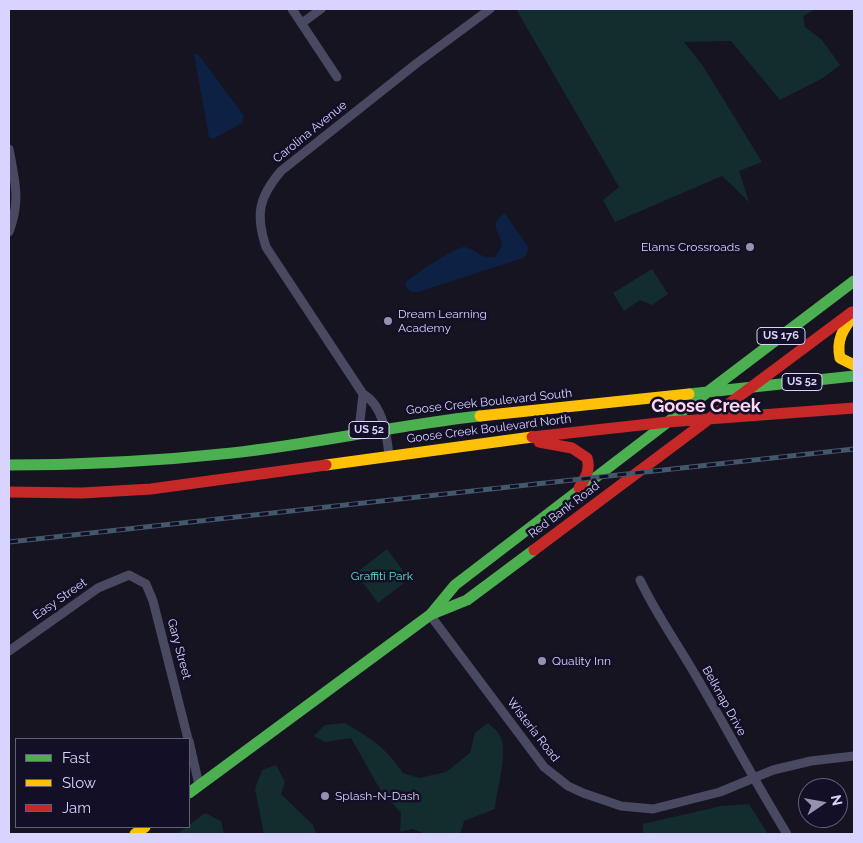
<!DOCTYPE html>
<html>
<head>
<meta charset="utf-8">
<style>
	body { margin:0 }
	#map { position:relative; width:863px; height:843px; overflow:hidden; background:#161421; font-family:Raleway,sans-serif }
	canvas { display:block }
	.frame { position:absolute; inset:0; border:10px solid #d9d4ff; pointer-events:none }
	.legend { position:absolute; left:15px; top:738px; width:175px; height:90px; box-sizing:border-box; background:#130f26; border:1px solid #625e7d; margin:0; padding:6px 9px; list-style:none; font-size:15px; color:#d9d4ff }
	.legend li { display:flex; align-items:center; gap:10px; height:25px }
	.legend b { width:25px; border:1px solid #625e7d }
	.north { position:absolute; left:798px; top:778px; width:50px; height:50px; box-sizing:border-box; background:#130f26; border:1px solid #625e7d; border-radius:50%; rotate:78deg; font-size:14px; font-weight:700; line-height:20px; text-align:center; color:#d9d4ff }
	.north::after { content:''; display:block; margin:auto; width:18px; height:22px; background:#9591b1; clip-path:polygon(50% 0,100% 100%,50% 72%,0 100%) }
</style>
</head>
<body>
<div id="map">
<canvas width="863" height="843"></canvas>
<div class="frame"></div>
<ul class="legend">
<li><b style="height:6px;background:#4caf50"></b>Fast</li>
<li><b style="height:6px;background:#ffc107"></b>Slow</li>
<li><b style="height:6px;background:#c62828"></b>Jam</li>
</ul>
<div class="north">N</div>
</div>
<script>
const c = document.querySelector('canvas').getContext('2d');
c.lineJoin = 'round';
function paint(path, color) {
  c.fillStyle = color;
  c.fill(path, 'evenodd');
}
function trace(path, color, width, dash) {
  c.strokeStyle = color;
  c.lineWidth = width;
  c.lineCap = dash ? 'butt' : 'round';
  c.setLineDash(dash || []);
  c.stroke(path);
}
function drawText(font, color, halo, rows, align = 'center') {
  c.font = font + ' Raleway,sans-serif';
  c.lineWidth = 5;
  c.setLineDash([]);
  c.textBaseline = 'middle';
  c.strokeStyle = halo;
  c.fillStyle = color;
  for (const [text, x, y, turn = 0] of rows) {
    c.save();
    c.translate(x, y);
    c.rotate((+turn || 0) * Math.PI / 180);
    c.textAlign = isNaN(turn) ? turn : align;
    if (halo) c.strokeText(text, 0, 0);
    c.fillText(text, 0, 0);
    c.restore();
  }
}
const green = new Path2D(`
	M 516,9 L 816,9 L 803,16 L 805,27 L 822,40 L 840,65 L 823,78 L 780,100 L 731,41 L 684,42 L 703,66 L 762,162 L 739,171 L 749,202 L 722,176 L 615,222 L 603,200 L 619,187 Z
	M 652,269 L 668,294 L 652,305 L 640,300 L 624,311 L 613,293 Z
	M 387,549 L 409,579 L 378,603 L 356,573 Z
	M 345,723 C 372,739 385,747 403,773 L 419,778 L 446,772 L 470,753 L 475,733 L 488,723 C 491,726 497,730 499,734 C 510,750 496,790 495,809 L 464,821 L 460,834 L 426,834 L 412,829 L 400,832 L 401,813 L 381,791 L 351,738 L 325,742 L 314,736 L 325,725 Z
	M 276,765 L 285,782 L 281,794 L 313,825 L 316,834 L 264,834 L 255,789 L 262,770 Z
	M 749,804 L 768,834 L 643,834 L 643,824 L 721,806 Z
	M 205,813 L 221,821 L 224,834 L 177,834 Z`);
const water = new Path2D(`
	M 194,54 L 198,54 L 244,116 L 242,123 L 213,139 L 209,137 Z
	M 505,213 L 528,247 L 527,254 L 523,258 L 418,292 L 411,292 L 406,287 L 405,283 C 412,276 457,245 465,247 C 478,250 479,259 495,257 L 502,246 C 500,230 487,225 505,213 Z`);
const street = new Path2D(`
	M 292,9 L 337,77
	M 302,23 L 321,9
	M 9,149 C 15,182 21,200 9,232
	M 356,432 L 360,421 L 363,394
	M 389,456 C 387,435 383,405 363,394 L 266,247 C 255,214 259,197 281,171 L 417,63 L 490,9
	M 640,580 C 656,614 677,643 696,676 C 727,729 755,782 787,834
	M 430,615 L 544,767 L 568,786 L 583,793 L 621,806 L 653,809 L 720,792 L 773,770 L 811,761 L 854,756
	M 9,651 L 98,588 L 129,575 L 146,584 L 153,601 L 188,739
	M 189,741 L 199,785`);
const fast = new Path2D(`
	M 689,394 L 854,376
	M 668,422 L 854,281
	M 9,465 C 83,465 158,461 232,453 C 315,444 397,425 480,416
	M 431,614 L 455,585 L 668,422
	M 189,793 L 430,615 L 467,600 L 534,550`);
const slow = new Path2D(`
	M 854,315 C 843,329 836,340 840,358 L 854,365
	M 480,416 L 689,394
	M 326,465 L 532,437
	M 135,834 L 145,827`);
const jam = new Path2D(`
	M 710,418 L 852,312
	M 532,437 L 668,422 L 854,408
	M 539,442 L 572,448 L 587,458 C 591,470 585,478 579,488
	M 9,492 L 82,493 L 151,489 L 326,465
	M 534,550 L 709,419`);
const rail = new Path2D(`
	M 9,542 L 854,449`);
const markers = [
	[750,247,5,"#9591b1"],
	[388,321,5,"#9591b1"],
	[542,661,5,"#9591b1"],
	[325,796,5,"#9591b1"]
];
const shields = [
	[781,336,48],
	[802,382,40],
	[369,430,40]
];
const shieldNames = [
	["US 176",781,336],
	["US 52",802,382],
	["US 52",369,430]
];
const streetNames = [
	["Carolina Avenue",310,132,-39],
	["Goose Creek Boulevard South",489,402,-6],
	["Goose Creek Boulevard North",489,429,-7],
	["Red Bank Road",564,510,-37],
	["Easy Street",60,599,-35],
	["Gary Street",179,649,75],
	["Belknap Drive",724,701,61],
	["Wisteria Road",533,730,52]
];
const poiNames = [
	["Elams Crossroads",740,247,"right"],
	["Dream Learning",398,314],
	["Academy",398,328],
	["Quality Inn",552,661],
	["Splash-N-Dash",335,796]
];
const parkNames = [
	["Graffiti Park",382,576]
];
const districtNames = [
	["Goose Creek",706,407]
];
paint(green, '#132c2d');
paint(water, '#0d2144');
trace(street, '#4a4962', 9);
trace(fast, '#4caf50', 11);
trace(slow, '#ffc107', 11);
trace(jam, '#c62828', 11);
trace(rail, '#43596b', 5);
trace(rail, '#130f26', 3, [9]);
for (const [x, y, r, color] of markers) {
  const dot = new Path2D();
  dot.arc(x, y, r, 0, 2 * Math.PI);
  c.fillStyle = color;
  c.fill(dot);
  trace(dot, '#130f26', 2);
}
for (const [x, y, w] of shields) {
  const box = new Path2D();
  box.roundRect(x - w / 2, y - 8.5, w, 17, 4);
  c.fillStyle = '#130f26';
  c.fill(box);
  trace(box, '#d9d4ff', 1);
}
drawText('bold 11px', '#d9d4ff', null, shieldNames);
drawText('12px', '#d9d4ff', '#130f26', streetNames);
drawText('12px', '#d9d4ff', '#130f26', poiNames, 'left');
drawText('12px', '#5fe0c0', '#130f26', parkNames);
drawText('bold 18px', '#ffd6f0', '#130f26', districtNames);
</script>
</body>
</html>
